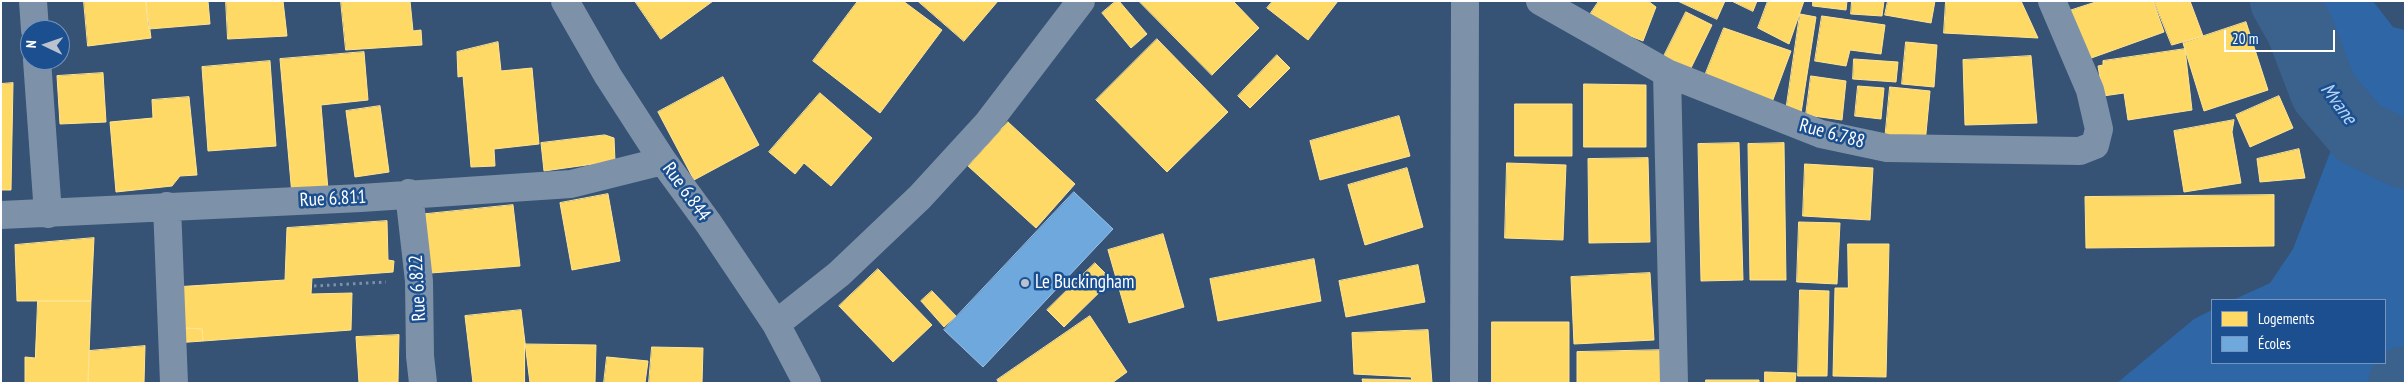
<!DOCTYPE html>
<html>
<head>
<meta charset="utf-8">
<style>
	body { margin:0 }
	#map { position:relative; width:2406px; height:384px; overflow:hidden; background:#365274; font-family:"PT Sans Narrow",sans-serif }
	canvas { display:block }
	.frame { position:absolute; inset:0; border:2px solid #fff; pointer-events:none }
	.legend { position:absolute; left:2211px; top:299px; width:175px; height:65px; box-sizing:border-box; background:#1b4f8f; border:1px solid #7695bc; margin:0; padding:6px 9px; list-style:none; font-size:15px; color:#fff }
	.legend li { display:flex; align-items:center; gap:10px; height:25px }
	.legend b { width:25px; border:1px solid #7695bc }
	.north { position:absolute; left:20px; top:20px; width:50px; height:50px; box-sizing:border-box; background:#1b4f8f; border:1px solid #7695bc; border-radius:50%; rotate:273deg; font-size:14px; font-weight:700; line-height:20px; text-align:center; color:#fff }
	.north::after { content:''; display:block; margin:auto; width:18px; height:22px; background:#b9c2ce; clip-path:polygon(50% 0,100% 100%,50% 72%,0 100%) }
	.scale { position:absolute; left:2224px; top:30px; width:111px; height:22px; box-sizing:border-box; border:2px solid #fff; border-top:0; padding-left:6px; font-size:15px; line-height:18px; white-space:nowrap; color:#fff; -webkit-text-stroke:4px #1b4f8f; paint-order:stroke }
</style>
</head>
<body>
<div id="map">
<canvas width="2406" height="384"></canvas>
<div class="frame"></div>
<ul class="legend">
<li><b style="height:14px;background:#ffd966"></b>Logements</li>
<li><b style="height:14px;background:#6fa8dc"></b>Écoles</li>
</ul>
<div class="north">N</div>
<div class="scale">20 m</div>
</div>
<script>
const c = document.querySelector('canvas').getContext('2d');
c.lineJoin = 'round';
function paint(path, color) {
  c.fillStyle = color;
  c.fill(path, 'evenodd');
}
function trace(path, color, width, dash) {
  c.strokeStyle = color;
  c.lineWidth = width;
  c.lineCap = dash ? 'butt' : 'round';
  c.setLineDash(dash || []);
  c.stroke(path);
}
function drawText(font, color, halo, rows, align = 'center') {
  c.font = font + ' "PT Sans Narrow",sans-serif';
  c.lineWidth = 5;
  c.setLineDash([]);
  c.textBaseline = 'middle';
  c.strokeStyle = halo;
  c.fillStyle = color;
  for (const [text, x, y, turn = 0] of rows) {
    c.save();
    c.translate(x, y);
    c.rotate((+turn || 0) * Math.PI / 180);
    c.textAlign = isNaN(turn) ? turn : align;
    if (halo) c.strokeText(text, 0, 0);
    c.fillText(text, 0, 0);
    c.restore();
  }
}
const green = new Path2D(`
	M 2262,1 L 2373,1 L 2393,27 L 2405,30 L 2405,383 L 2117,383 L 2194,319 L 2212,310 L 2212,363 L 2385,363 L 2385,300 L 2233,300 L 2270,283 L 2293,249 L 2333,145 L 2316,125 L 2297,95 L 2271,12 Z`);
const homes = new Path2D(`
	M 84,1 L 146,1 L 151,38 L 88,46 Z
	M 146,1 L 208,1 L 210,24 L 149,29 Z
	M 226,1 L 283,1 L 287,36 L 228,39 Z
	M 341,1 L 410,1 L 413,31 L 421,30 L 422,45 L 346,50 Z
	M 635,1 L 713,1 L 661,39 Z
	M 858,1 L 903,1 L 942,30 L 880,113 L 813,61 Z
	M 918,1 L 998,1 L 964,41 Z
	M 1116,1 L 1119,1 L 1147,34 L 1131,48 L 1102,13 Z
	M 1139,1 L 1233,1 L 1259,28 L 1212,75 Z
	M 1273,1 L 1338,1 L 1308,40 L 1267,8 Z
	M 1599,1 L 1648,1 L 1656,7 L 1643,41 L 1587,19 Z
	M 1678,1 L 1725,1 L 1717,19 Z
	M 1732,1 L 1757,1 L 1753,11 Z
	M 1768,1 L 1804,1 L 1789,44 L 1758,28 Z
	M 1813,1 L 1847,1 L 1846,10 L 1813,6 Z
	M 1852,1 L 1884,1 L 1882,16 L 1851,14 Z
	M 1888,1 L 1935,1 L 1931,23 L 1885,15 Z
	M 1946,1 L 2021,1 L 2038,38 L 1944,33 Z
	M 2099,1 L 2153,1 L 2164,32 L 2083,61 L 2066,12 Z
	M 2154,1 L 2190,1 L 2203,36 L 2172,45 Z
	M 1686,12 L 1712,25 L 1690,70 L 1664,56 Z
	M 1800,14 L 1816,17 L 1801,113 L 1786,111 Z
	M 1822,16 L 1885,25 L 1881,54 L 1850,50 L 1846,66 L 1815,61 Z
	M 2246,22 L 2268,90 L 2204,111 L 2183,43 Z
	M 1724,28 L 1791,51 L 1771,105 L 1704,78 Z
	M 1157,39 L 1228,112 L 1167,172 L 1096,100 Z
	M 498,42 L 501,71 L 532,68 L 539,144 L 494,149 L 495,166 L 471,167 L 463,76 L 458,77 L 457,52 Z
	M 1906,42 L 1937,45 L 1934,87 L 1902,84 Z
	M 2185,49 L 2192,110 L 2128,120 L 2124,93 L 2103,96 L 2098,66 L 2103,65 L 2103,61 Z
	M 364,52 L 368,100 L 321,105 L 328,190 L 292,195 L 280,59 Z
	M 1277,55 L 1290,68 L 1250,108 L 1238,96 Z
	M 2031,56 L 2037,123 L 1965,125 L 1963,60 Z
	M 1854,59 L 1898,62 L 1896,82 L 1853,79 Z
	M 270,61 L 276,146 L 208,151 L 202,67 Z
	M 103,73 L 106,122 L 60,124 L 57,76 Z
	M 1811,76 L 1846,81 L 1842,120 L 1806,115 Z
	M 723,77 L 759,145 L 694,180 L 658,112 Z
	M 13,83 L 11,190 L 1,190 L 1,84 Z
	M 1584,84 L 1646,85 L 1646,147 L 1584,147 Z
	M 1858,86 L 1884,88 L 1881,119 L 1855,116 Z
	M 1890,87 L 1930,91 L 1925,144 L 1885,140 Z
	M 820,93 L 872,138 L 831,186 L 804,163 L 795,174 L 769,152 Z
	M 2279,96 L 2293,128 L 2250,147 L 2236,115 Z
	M 189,97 L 197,175 L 180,176 L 172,186 L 116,192 L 110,122 L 153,118 L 152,100 Z
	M 1515,104 L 1572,104 L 1572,156 L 1515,156 Z
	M 380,106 L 389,172 L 355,177 L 346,111 Z
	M 1399,116 L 1410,156 L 1320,180 L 1310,141 Z
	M 2234,120 L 2232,132 L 2241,183 L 2184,192 L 2174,131 Z
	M 1008,122 L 1075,184 L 1036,228 L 968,166 Z
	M 605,135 L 614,138 L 615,161 L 544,171 L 541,143 Z
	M 1739,143 L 1743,280 L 1701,281 L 1698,144 Z
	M 1784,143 L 1786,280 L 1750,280 L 1748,144 Z
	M 2299,149 L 2305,178 L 2260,182 L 2257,159 Z
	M 1648,158 L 1650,242 L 1589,243 L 1588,159 Z
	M 1507,163 L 1566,165 L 1563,240 L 1505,238 Z
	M 1805,164 L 1873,168 L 1870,220 L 1803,216 Z
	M 1407,168 L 1423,227 L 1365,245 L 1348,185 Z
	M 608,194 L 620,261 L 572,270 L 560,203 Z
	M 2274,195 L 2274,246 L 2086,248 L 2085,197 Z
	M 513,205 L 520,266 L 431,273 L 417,215 Z
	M 387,221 L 388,260 L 394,261 L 393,272 L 312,278 L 311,294 L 352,293 L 351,330 L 203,341 L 202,329 L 184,328 L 174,287 L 285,280 L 287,228 Z
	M 1799,222 L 1840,223 L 1837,284 L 1797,282 Z
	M 1163,234 L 1184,307 L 1129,323 L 1108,250 Z
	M 94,238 L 91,301 L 17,301 L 15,245 Z
	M 1848,244 L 1889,244 L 1886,377 L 1833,376 L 1835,288 L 1848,288 Z
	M 1314,259 L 1321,301 L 1218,321 L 1210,279 Z
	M 1095,263 L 1112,280 L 1064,327 L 1047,310 Z
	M 1418,265 L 1425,302 L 1346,317 L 1339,281 Z
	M 878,269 L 932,325 L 893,362 L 839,306 Z
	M 1650,273 L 1654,340 L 1574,344 L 1571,277 Z
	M 1800,290 L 1829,291 L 1827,376 L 1798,376 Z
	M 932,291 L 956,316 L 944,327 L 921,301 Z
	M 38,301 L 91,301 L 88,383 L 25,383 L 25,357 L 35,358 Z
	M 521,310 L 530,383 L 473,383 L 465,316 Z
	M 1090,316 L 1127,372 L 1112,383 L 999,383 L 997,380 Z
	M 1492,322 L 1569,322 L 1569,383 L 1492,383 Z
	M 184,328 L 202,329 L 203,341 L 175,343 Z
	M 1428,330 L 1432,383 L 1363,383 L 1362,379 L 1412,380 L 1411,377 L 1354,374 L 1352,333 Z
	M 399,335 L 398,382 L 359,383 L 356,337 Z
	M 525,344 L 596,345 L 595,383 L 525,383 Z
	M 145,346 L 144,383 L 88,383 L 89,351 Z
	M 652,347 L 703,348 L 702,383 L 649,383 Z
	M 1667,350 L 1667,383 L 1577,383 L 1577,352 Z
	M 607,357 L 648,361 L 645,383 L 604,383 Z
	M 1765,372 L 1796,373 L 1795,383 L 1765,383 Z
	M 1706,380 L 1759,380 L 1759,383 L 1706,383 Z`);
const schools = new Path2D(`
	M 1074,192 L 1113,229 L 983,367 L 944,330 Z`);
const river = new Path2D(`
	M 2284,1 L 2300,29 L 2324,92 L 2359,133 L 2405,155
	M 2402,383 L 2405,380`);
const path = new Path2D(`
	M 314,286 L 386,282`);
const minor = new Path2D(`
	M 33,1 L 35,30
	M 565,1 L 608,76 L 663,161 L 709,224 L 776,324 L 807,383
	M 1540,1 L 1667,73 L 1821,134 L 1887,148 L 2080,151 L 2095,145 L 2099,129 L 2090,90 L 2052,1
	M 37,60 L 48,214
	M 1667,73 L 1674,383
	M 409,193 L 419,281 L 420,356 L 423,383
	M 167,206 L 174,383
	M 1,215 L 361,198 L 571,184 L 663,161
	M 776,324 L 839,274 L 920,197 L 987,124 L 1081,1
	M 1464,383 L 1465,1`);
const markers = [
	[1025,283,5,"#b9c2ce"]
];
const streetNames = [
	["Rue 6.788",1832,134,15],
	["Rue 6.844",686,192,54],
	["Rue 6.811",333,199,-3],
	["Rue 6.822",418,288,-93]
];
const poiNames = [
	["Le Buckingham",1035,283]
];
const waterNames = [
	["Mvane",2338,104,54]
];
paint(green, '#2f66a5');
paint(homes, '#ffd966');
trace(homes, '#ffe494', 1);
paint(schools, '#6fa8dc');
trace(schools, '#9ac2e6', 1);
trace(river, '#3b618d', 68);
trace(path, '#7d92a8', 3, [2.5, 4]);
trace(minor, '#7d92a8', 28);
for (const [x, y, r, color] of markers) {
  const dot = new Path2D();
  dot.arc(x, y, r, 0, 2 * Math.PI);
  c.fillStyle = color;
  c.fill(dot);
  trace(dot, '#1b4f8f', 2);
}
drawText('19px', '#fff', '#1b4f8f', streetNames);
drawText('19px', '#fff', '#1b4f8f', poiNames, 'left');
drawText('italic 20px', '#b5d3f5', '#1b4f8f', waterNames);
</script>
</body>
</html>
